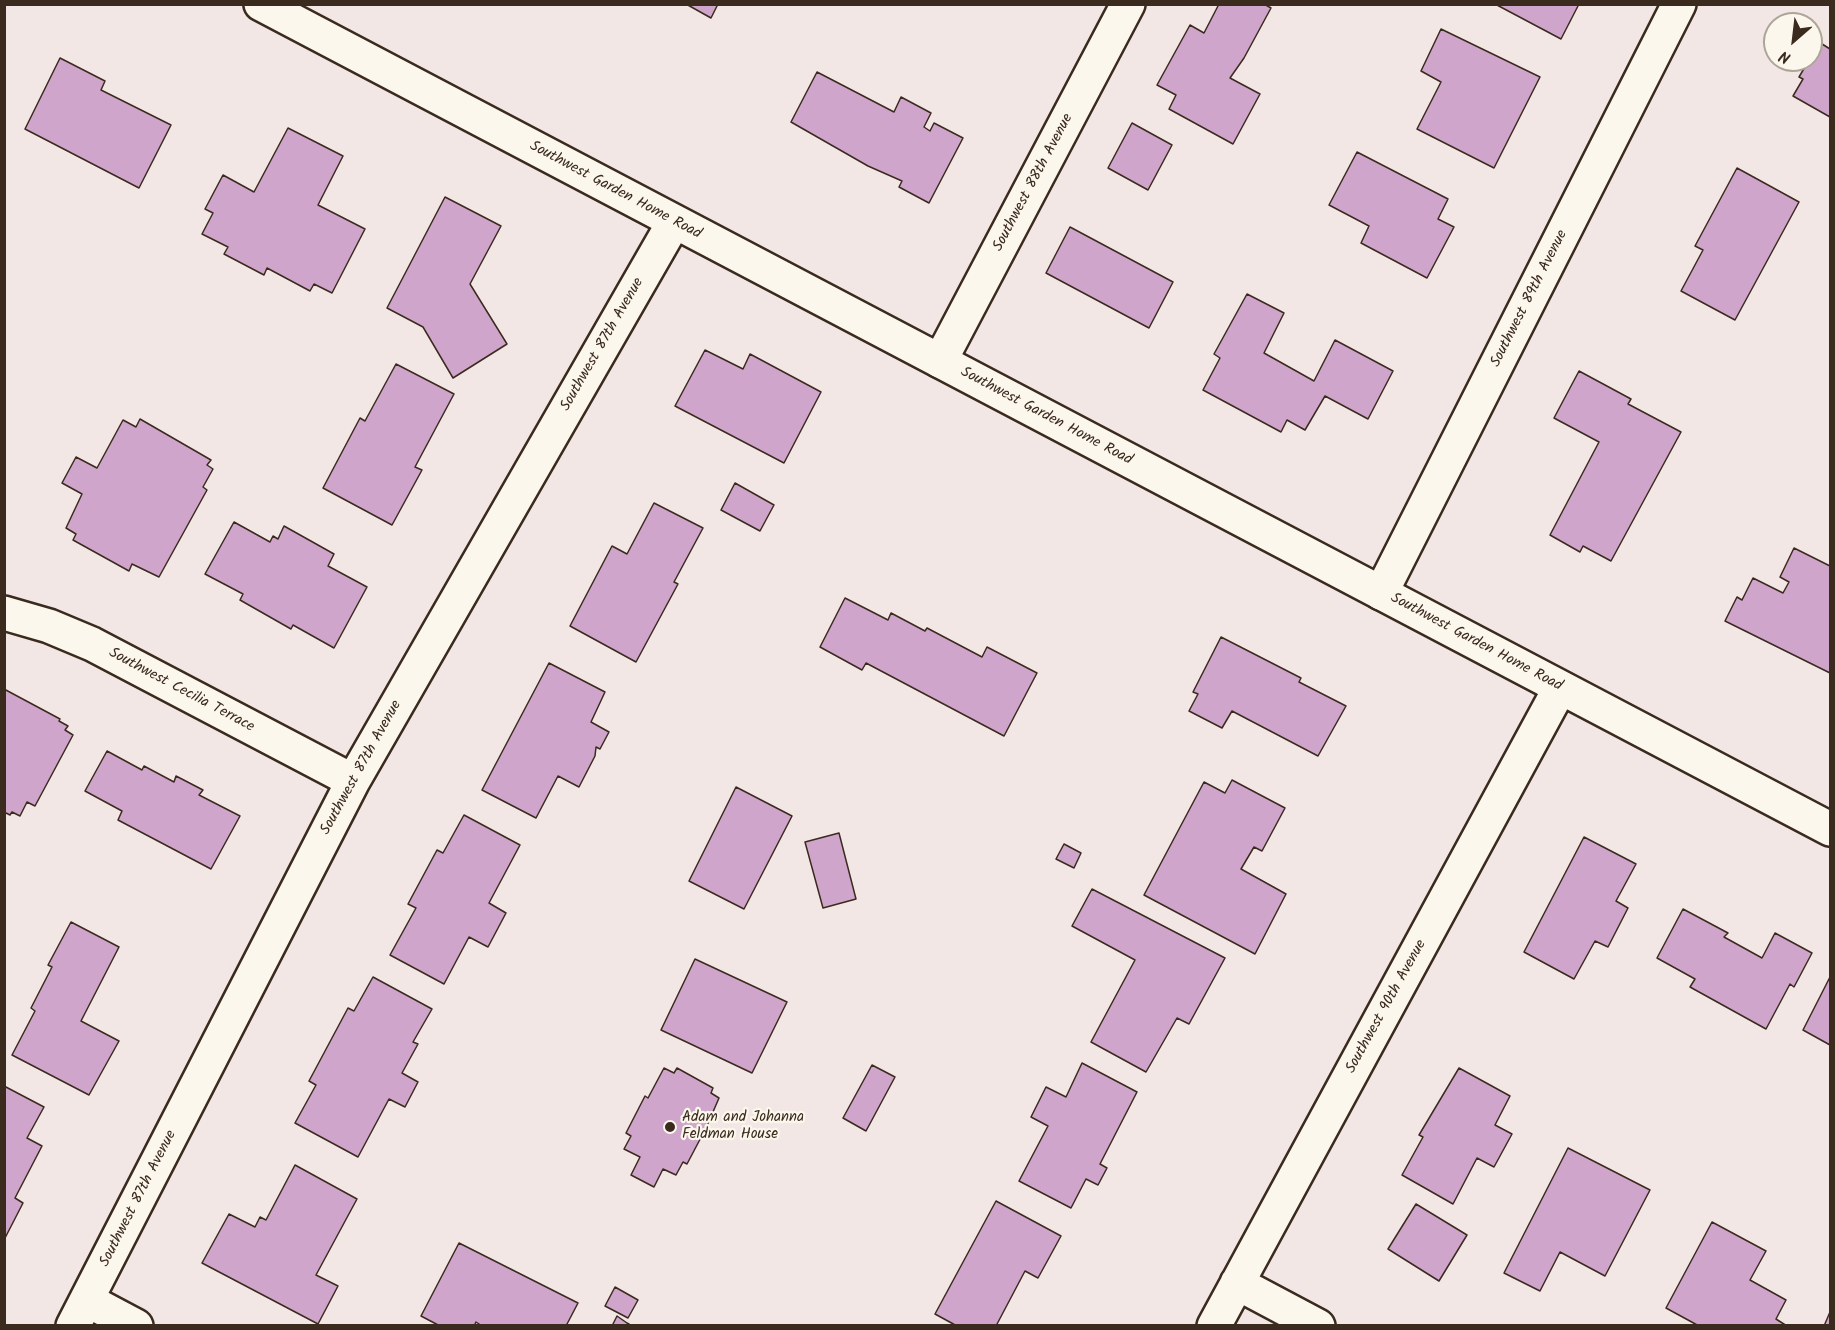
<!DOCTYPE html>
<html>
<head>
<meta charset="utf-8">
<style>
	body { margin:0 }
	#map { position:relative; width:1835px; height:1330px; overflow:hidden; background:#f2e7e5; font-family:Kalam,sans-serif }
	canvas { display:block }
	.frame { position:absolute; inset:0; border:6px solid #3b2a1e; pointer-events:none }
	.north { position:absolute; left:1763px; top:12px; width:60px; height:60px; box-sizing:border-box; background:#fbf7ec; border:2px solid #aea59a; border-radius:50%; rotate:208deg; font-size:16px; font-weight:700; line-height:24px; text-align:center; color:#3b2a1e }
	.north::after { content:''; display:block; margin:auto; width:21px; height:27px; background:#3b2a1e; clip-path:polygon(50% 0,100% 100%,50% 72%,0 100%) }
</style>
</head>
<body>
<div id="map">
<canvas width="1835" height="1330"></canvas>
<div class="frame"></div>
<div class="north">N</div>
</div>
<script>
const c = document.querySelector('canvas').getContext('2d');
c.lineJoin = 'round';
function paint(path, color) {
  c.fillStyle = color;
  c.fill(path, 'evenodd');
}
function trace(path, color, width, dash) {
  c.strokeStyle = color;
  c.lineWidth = width;
  c.lineCap = dash ? 'butt' : 'round';
  c.setLineDash(dash || []);
  c.stroke(path);
}
function drawText(font, color, halo, rows, align = 'center') {
  c.font = font + ' Kalam,sans-serif';
  c.lineWidth = 4.5;
  c.setLineDash([]);
  c.textBaseline = 'middle';
  c.strokeStyle = halo;
  c.fillStyle = color;
  for (const [text, x, y, turn = 0] of rows) {
    c.save();
    c.translate(x, y);
    c.rotate((+turn || 0) * Math.PI / 180);
    c.textAlign = isNaN(turn) ? turn : align;
    if (halo) c.strokeText(text, 0, 0);
    c.fillText(text, 0, 0);
    c.restore();
  }
}
const building = new Path2D(`
	M 686,4 L 718,4 L 711,18 Z
	M 1219,4 L 1264,4 L 1271,8 L 1244,58 L 1230,78 L 1260,94 L 1233,144 L 1169,109 L 1176,95 L 1157,85 L 1190,25 L 1204,33 Z
	M 1495,4 L 1579,4 L 1561,39 Z
	M 1441,29 L 1540,77 L 1494,168 L 1417,129 L 1441,82 L 1421,71 Z
	M 1819,42 L 1830,49 L 1830,117 L 1793,96 L 1803,79 L 1799,77 L 1809,60 L 1811,60 L 1811,56 Z
	M 60,58 L 105,81 L 101,90 L 171,125 L 139,188 L 25,129 Z
	M 817,72 L 894,112 L 901,97 L 931,113 L 924,127 L 930,131 L 934,123 L 963,138 L 929,203 L 899,187 L 902,181 L 868,166 L 791,122 Z
	M 1132,123 L 1172,145 L 1148,190 L 1108,168 Z
	M 288,128 L 343,156 L 318,205 L 365,229 L 332,293 L 314,284 L 310,291 L 267,268 L 264,275 L 224,254 L 228,247 L 202,234 L 213,213 L 205,209 L 223,175 L 254,192 Z
	M 1357,152 L 1448,199 L 1438,219 L 1454,227 L 1427,278 L 1361,243 L 1369,226 L 1329,205 Z
	M 1737,168 L 1799,202 L 1735,320 L 1681,291 L 1703,250 L 1695,246 Z
	M 445,197 L 501,226 L 470,284 L 507,344 L 453,378 L 423,327 L 387,308 Z
	M 1070,227 L 1173,282 L 1149,328 L 1046,273 Z
	M 1247,294 L 1284,313 L 1264,353 L 1314,381 L 1335,340 L 1393,371 L 1368,419 L 1325,396 L 1305,430 L 1287,420 L 1281,432 L 1203,390 L 1220,358 L 1214,354 Z
	M 705,350 L 743,369 L 750,354 L 821,392 L 784,463 L 675,406 Z
	M 396,364 L 454,394 L 415,467 L 422,470 L 392,525 L 323,488 L 360,418 L 365,421 Z
	M 1579,371 L 1631,399 L 1628,404 L 1681,432 L 1611,561 L 1583,546 L 1580,552 L 1550,535 L 1599,442 L 1554,418 Z
	M 140,419 L 211,460 L 207,465 L 213,469 L 203,487 L 207,490 L 159,577 L 132,564 L 129,571 L 73,540 L 76,534 L 66,528 L 82,494 L 62,483 L 76,457 L 97,468 L 123,420 L 136,427 Z
	M 735,483 L 774,505 L 760,531 L 721,510 Z
	M 654,503 L 703,528 L 674,582 L 678,584 L 636,662 L 570,626 L 612,546 L 627,554 Z
	M 234,522 L 270,542 L 273,536 L 278,539 L 284,526 L 334,554 L 328,566 L 367,587 L 334,648 L 293,625 L 291,629 L 240,600 L 243,594 L 205,574 Z
	M 1794,548 L 1830,566 L 1830,673 L 1725,621 L 1737,597 L 1742,600 L 1753,578 L 1783,593 L 1789,582 L 1780,577 Z
	M 845,598 L 888,620 L 891,613 L 925,631 L 927,628 L 982,657 L 987,647 L 1037,673 L 1004,736 L 866,663 L 862,670 L 820,647 Z
	M 1221,637 L 1301,678 L 1299,682 L 1346,706 L 1318,756 L 1232,711 L 1222,728 L 1189,711 L 1198,694 L 1193,692 Z
	M 549,663 L 605,692 L 591,722 L 609,732 L 600,749 L 596,747 L 595,756 L 579,787 L 558,776 L 536,818 L 482,790 Z
	M 4,689 L 60,719 L 59,721 L 68,726 L 65,730 L 73,735 L 35,806 L 27,802 L 20,816 L 12,812 L 10,815 L 4,812 Z
	M 107,751 L 142,770 L 144,766 L 174,782 L 176,776 L 203,790 L 199,795 L 240,816 L 211,869 L 118,820 L 122,811 L 85,791 Z
	M 1232,780 L 1285,808 L 1262,851 L 1254,847 L 1241,869 L 1286,894 L 1255,954 L 1144,895 L 1204,782 L 1225,793 Z
	M 736,787 L 792,816 L 744,909 L 689,881 Z
	M 464,815 L 520,845 L 489,903 L 506,913 L 488,947 L 469,937 L 444,984 L 390,955 L 416,908 L 408,904 L 437,850 L 443,853 Z
	M 839,833 L 856,899 L 823,908 L 805,842 Z
	M 1584,837 L 1636,864 L 1616,901 L 1628,908 L 1608,947 L 1595,941 L 1574,979 L 1524,952 Z
	M 1064,844 L 1081,853 L 1074,868 L 1056,859 Z
	M 1092,889 L 1225,958 L 1189,1024 L 1177,1018 L 1146,1072 L 1091,1042 L 1135,960 L 1072,926 Z
	M 1683,909 L 1728,933 L 1724,937 L 1762,958 L 1775,933 L 1812,953 L 1794,987 L 1790,984 L 1766,1029 L 1690,987 L 1695,979 L 1657,958 Z
	M 71,922 L 119,947 L 81,1021 L 119,1041 L 89,1095 L 12,1055 L 35,1011 L 31,1008 L 52,967 L 48,965 Z
	M 695,959 L 787,1002 L 752,1073 L 661,1030 Z
	M 373,977 L 432,1009 L 413,1042 L 418,1044 L 402,1073 L 418,1082 L 405,1107 L 389,1099 L 358,1157 L 295,1123 L 316,1085 L 309,1081 L 348,1008 L 354,1011 Z
	M 1830,977 L 1830,1045 L 1803,1030 Z
	M 1082,1063 L 1137,1092 L 1100,1164 L 1107,1168 L 1098,1185 L 1086,1179 L 1071,1208 L 1019,1181 L 1048,1126 L 1031,1117 L 1046,1087 L 1066,1097 Z
	M 872,1065 L 895,1077 L 866,1131 L 843,1118 Z
	M 664,1068 L 674,1073 L 677,1068 L 713,1088 L 711,1093 L 719,1098 L 706,1128 L 687,1164 L 683,1162 L 676,1175 L 663,1169 L 654,1187 L 631,1175 L 640,1157 L 624,1149 L 631,1136 L 626,1133 L 645,1096 L 648,1098 Z
	M 1459,1068 L 1510,1096 L 1495,1125 L 1512,1134 L 1494,1167 L 1477,1158 L 1453,1204 L 1402,1175 L 1423,1137 L 1419,1135 Z
	M 4,1086 L 44,1107 L 27,1138 L 42,1146 L 15,1198 L 23,1203 L 4,1240 Z
	M 1568,1148 L 1650,1190 L 1605,1276 L 1560,1252 L 1540,1291 L 1504,1273 Z
	M 295,1165 L 357,1199 L 316,1275 L 338,1286 L 318,1324 L 202,1263 L 229,1214 L 255,1227 L 260,1217 L 266,1220 Z
	M 996,1201 L 1061,1236 L 1038,1278 L 1025,1271 L 996,1326 L 957,1326 L 935,1314 Z
	M 1416,1204 L 1467,1235 L 1439,1281 L 1388,1249 Z
	M 1712,1222 L 1766,1251 L 1750,1280 L 1786,1300 L 1776,1319 L 1787,1326 L 1699,1326 L 1666,1308 Z
	M 459,1243 L 578,1303 L 566,1326 L 482,1326 L 476,1322 L 474,1326 L 440,1326 L 421,1316 Z
	M 615,1287 L 638,1300 L 628,1318 L 605,1306 Z
	M 1830,1312 L 1830,1326 L 1824,1326 Z
	M 617,1316 L 627,1323 L 632,1326 L 612,1326 Z`);
const minor = new Path2D(`
	M 940,361 L 1128,4
	M 1381,593 L 1679,4
	M 4,613 L 49,626 L 92,644 L 353,781
	M 1237,1283 L 1318,1326
	M 87,1300 L 136,1326
	M 73,1326 L 353,781 L 674,222
	M 1214,1326 L 1560,688`);
const secondary = new Path2D(`
	M 261,4 L 1830,829`);
const markers = [
	[670,1127,6,"#3b2a1e"]
];
const streetNames = [
	["Southwest 88th Avenue",1034,183,-62],
	["Southwest Garden Home Road",615,191,28],
	["Southwest 89th Avenue",1530,299,-63],
	["Southwest 87th Avenue",603,345,-60],
	["Southwest Garden Home Road",1046,417,28],
	["Southwest Garden Home Road",1476,643,28],
	["Southwest Cecilia Terrace",181,691,28],
	["Southwest 87th Avenue",362,768,-61],
	["Southwest 90th Avenue",1387,1007,-61],
	["Southwest 87th Avenue",139,1199,-63]
];
const poiNames = [
	["Adam and Johanna",682,1118],
	["Feldman House",682,1135]
];
paint(building, '#cfa5cb');
trace(building, '#3b2a1e', 1.5);
trace(minor, '#3b2a1e', 38);
trace(secondary, '#3b2a1e', 38);
trace(minor, '#fbf7ec', 33);
trace(secondary, '#fbf7ec', 33);
for (const [x, y, r, color] of markers) {
  const dot = new Path2D();
  dot.arc(x, y, r, 0, 2 * Math.PI);
  c.fillStyle = color;
  c.fill(dot);
  trace(dot, '#fbf7ec', 2);
}
drawText('15px', '#3b2a1e', '#fbf7ec', streetNames);
drawText('15px', '#3b2a1e', '#fbf7ec', poiNames, 'left');
</script>
</body>
</html>
